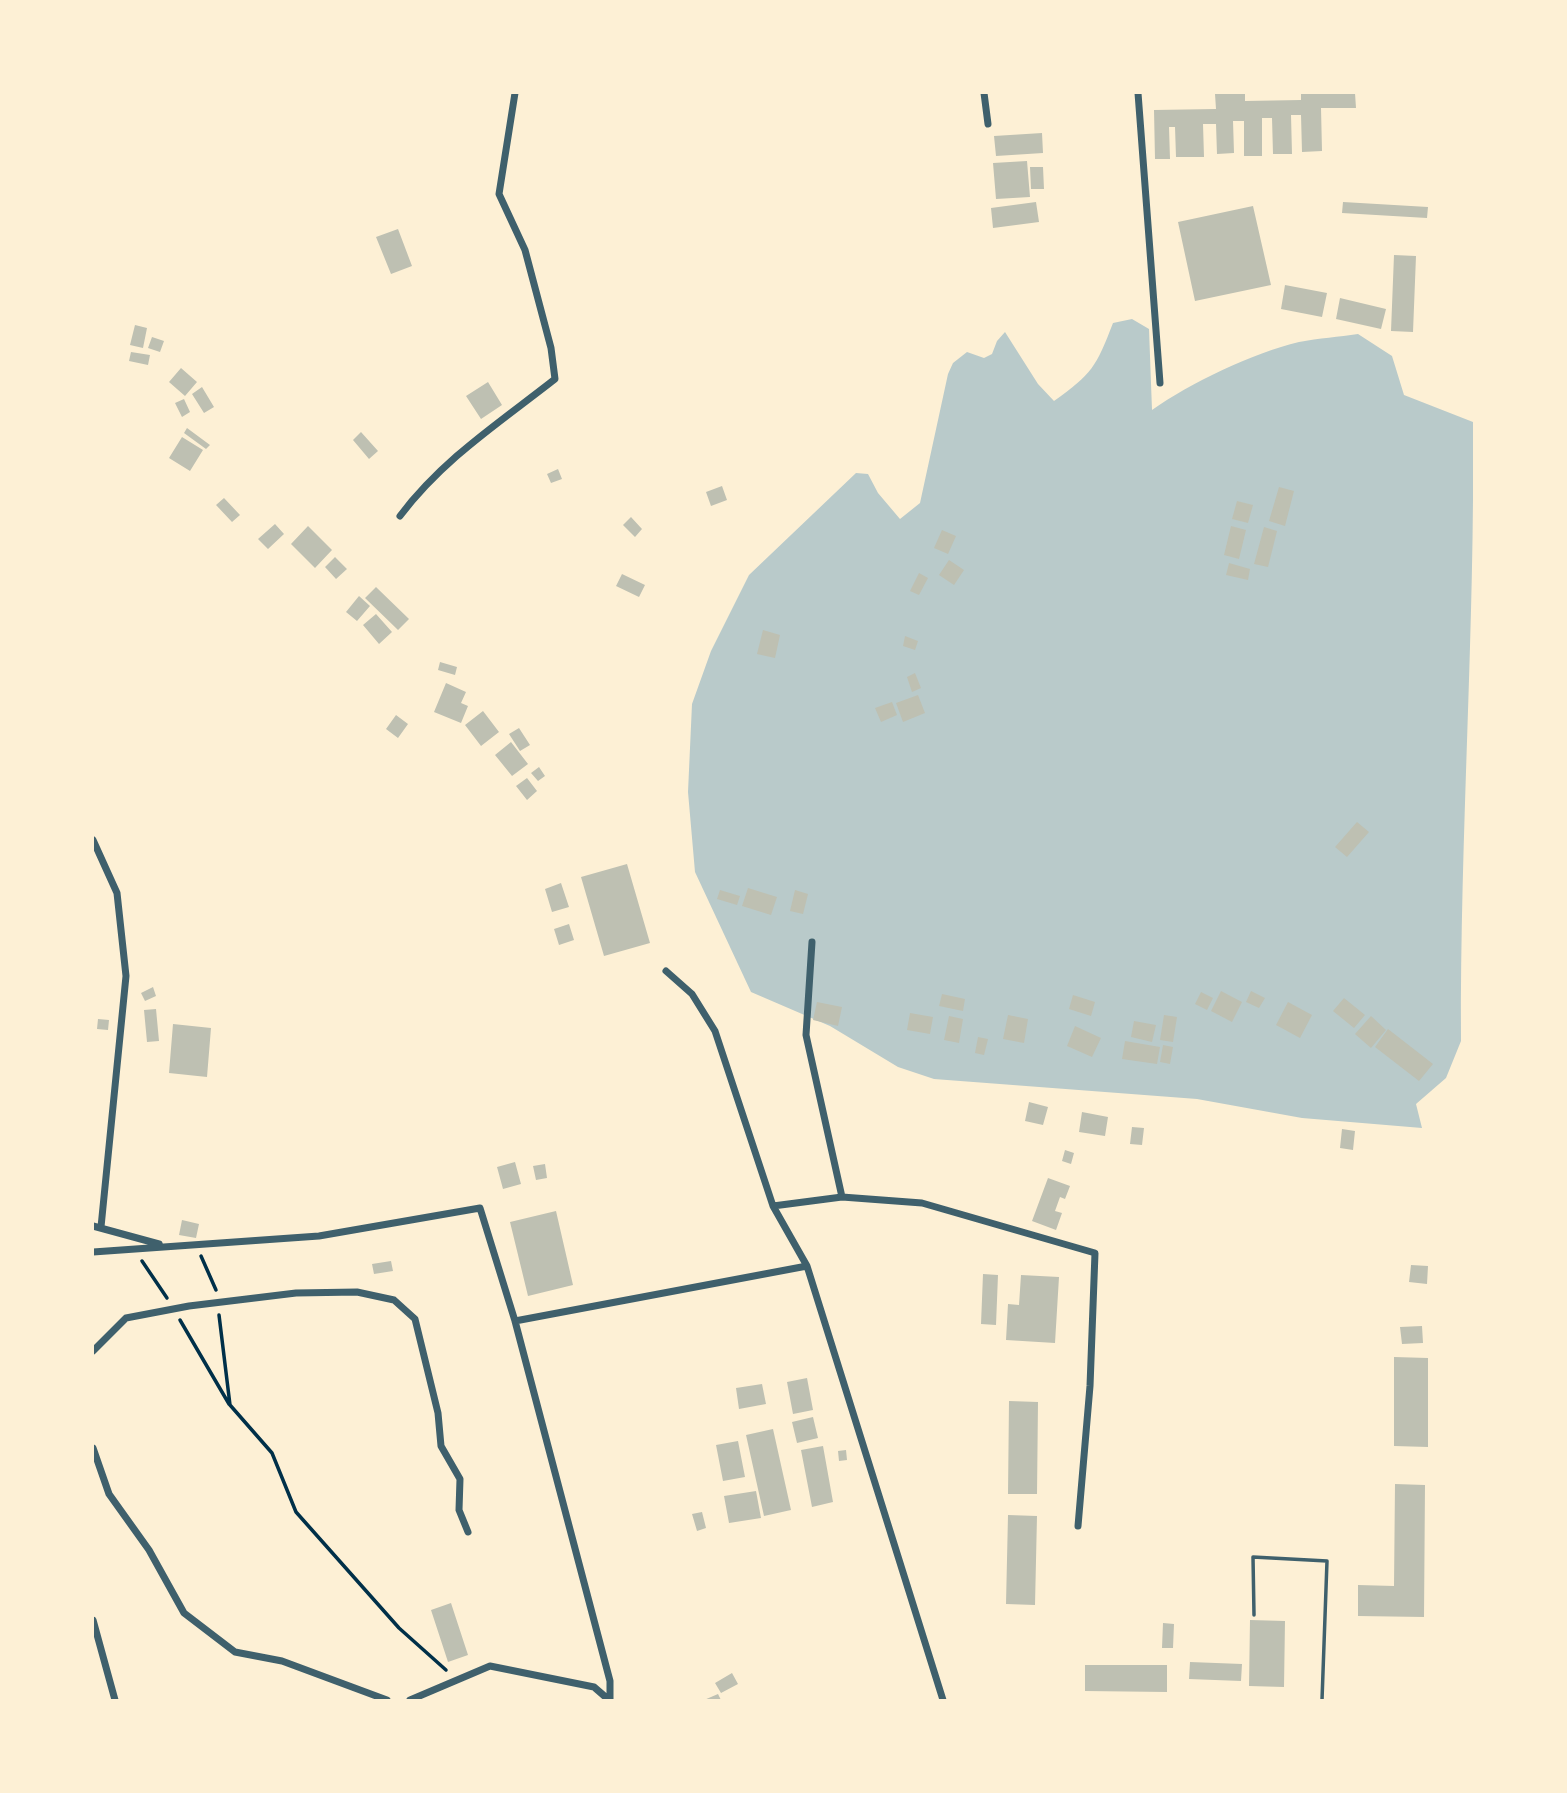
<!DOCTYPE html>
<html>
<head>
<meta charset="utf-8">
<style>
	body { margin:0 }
	#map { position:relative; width:1567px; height:1793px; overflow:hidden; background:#fdf0d5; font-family:Signika,sans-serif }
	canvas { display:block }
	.frame { position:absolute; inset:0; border:94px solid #fdf0d5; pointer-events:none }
</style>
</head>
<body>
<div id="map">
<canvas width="1567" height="1793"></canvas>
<div class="frame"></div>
</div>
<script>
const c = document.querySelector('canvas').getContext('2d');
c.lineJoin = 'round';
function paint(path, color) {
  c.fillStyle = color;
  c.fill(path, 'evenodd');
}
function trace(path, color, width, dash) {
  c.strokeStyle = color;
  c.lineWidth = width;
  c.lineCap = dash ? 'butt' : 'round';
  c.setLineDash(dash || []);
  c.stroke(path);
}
const green = new Path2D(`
	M 1132,319 L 1149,329 L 1152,410 C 1190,383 1253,353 1299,342 C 1319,338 1339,337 1358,334 L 1392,356 L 1404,395 L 1473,422 C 1475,629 1460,835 1461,1041 L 1446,1078 L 1416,1104 L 1422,1128 L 1302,1118 L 1197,1099 L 934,1079 L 898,1067 L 830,1026 L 751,992 L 695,872 L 688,792 L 692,704 L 711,651 L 749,575 L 856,473 L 868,474 L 878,493 L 900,519 L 920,503 L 948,374 L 953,363 L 967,352 L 984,358 L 992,354 L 997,341 L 1005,332 L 1038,384 L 1054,401 C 1092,374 1096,367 1113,323 Z`);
const building = new Path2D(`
	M 1245,93 L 1245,101 L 1301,100 L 1301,93 L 1355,93 L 1356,108 L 1321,108 L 1322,151 L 1302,152 L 1301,115 L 1291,115 L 1292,154 L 1273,154 L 1272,118 L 1262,118 L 1262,156 L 1244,156 L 1244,121 L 1233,121 L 1234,153 L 1217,154 L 1216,124 L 1203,124 L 1204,157 L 1176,157 L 1175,127 L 1169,127 L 1170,159 L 1155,159 L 1154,110 L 1216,109 L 1215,94 Z
	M 1042,133 L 1043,153 L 996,156 L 994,136 Z
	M 1027,161 L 1030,197 L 996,199 L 993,163 Z
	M 1030,167 L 1043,167 L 1044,189 L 1031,189 Z
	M 1036,202 L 1039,222 L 993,228 L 991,208 Z
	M 1343,202 L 1428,207 L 1427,218 L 1342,213 Z
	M 1253,206 L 1271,285 L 1195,301 L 1178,222 Z
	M 398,229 L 412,266 L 391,274 L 376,237 Z
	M 1394,255 L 1416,256 L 1413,332 L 1391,331 Z
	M 1285,285 L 1327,293 L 1322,317 L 1281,309 Z
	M 1340,298 L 1386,309 L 1381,329 L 1336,319 Z
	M 135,325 L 147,328 L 143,348 L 130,345 Z
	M 152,337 L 164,341 L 160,352 L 148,348 Z
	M 131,352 L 150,355 L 148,365 L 129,361 Z
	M 181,368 L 197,382 L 185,396 L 169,382 Z
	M 488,382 L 502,405 L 481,419 L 466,396 Z
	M 202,387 L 214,407 L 204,413 L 192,394 Z
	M 184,399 L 190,412 L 182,417 L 175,403 Z
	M 187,428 L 210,445 L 206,449 L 184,433 Z
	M 361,432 L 378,451 L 369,459 L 353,440 Z
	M 182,437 L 203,450 L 190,471 L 169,458 Z
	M 558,469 L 562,479 L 551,483 L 547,474 Z
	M 722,486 L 727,500 L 711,506 L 706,492 Z
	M 1279,487 L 1294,491 L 1285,526 L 1269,521 Z
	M 224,498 L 240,515 L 232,522 L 216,505 Z
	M 1237,501 L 1253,505 L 1248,523 L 1232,519 Z
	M 631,517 L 642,529 L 635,537 L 623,525 Z
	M 275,524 L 284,534 L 268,549 L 258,539 Z
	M 308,526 L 332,550 L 315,568 L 291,544 Z
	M 1231,526 L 1246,530 L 1239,559 L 1224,555 Z
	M 1264,527 L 1277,531 L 1268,567 L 1254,564 Z
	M 942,530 L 956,536 L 948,554 L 934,548 Z
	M 335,557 L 347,569 L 336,579 L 325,567 Z
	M 949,560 L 964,570 L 954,585 L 939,575 Z
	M 1229,563 L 1250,569 L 1248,580 L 1226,575 Z
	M 919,573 L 928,578 L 919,595 L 910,591 Z
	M 622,574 L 645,585 L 639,597 L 616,586 Z
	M 376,587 L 409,619 L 398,630 L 365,598 Z
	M 359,596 L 370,606 L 357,621 L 346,612 Z
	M 376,614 L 392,632 L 379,644 L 363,625 Z
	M 763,630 L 780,635 L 775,658 L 757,654 Z
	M 905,636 L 918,641 L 915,650 L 903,646 Z
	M 440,662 L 457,667 L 455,675 L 438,670 Z
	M 915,673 L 921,688 L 912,692 L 907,677 Z
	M 446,683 L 466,692 L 461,703 L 468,706 L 461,723 L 434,712 Z
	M 918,695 L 925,713 L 903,722 L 896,703 Z
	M 892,702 L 897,715 L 881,722 L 875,708 Z
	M 483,711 L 499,732 L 481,746 L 465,725 Z
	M 396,715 L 408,724 L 398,738 L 386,729 Z
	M 519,728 L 530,745 L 520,751 L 509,734 Z
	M 511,742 L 528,764 L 512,776 L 495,755 Z
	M 539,767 L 545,776 L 538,781 L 531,773 Z
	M 527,778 L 537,791 L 527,800 L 516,786 Z
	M 1357,822 L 1369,832 L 1347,857 L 1335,847 Z
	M 627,864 L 650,943 L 604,956 L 581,877 Z
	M 561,883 L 569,907 L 552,912 L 545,889 Z
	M 748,888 L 777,897 L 771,915 L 742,906 Z
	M 720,890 L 740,896 L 737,905 L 717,899 Z
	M 795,890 L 808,894 L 803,914 L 790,911 Z
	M 569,924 L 574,940 L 559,945 L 554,929 Z
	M 153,987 L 156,996 L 145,1001 L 141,993 Z
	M 1221,991 L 1242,1002 L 1232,1022 L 1211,1011 Z
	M 1251,991 L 1265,998 L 1259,1008 L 1246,1002 Z
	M 1201,992 L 1213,998 L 1207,1010 L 1195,1004 Z
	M 942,994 L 965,999 L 963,1011 L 939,1006 Z
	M 1073,995 L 1095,1002 L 1091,1016 L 1069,1009 Z
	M 1344,998 L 1365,1015 L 1354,1028 L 1333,1011 Z
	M 817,1002 L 842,1007 L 838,1026 L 813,1020 Z
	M 1288,1002 L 1312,1015 L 1300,1038 L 1276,1025 Z
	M 156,1009 L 159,1041 L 147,1042 L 144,1010 Z
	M 910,1013 L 933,1017 L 930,1034 L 907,1030 Z
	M 1008,1015 L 1028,1019 L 1024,1043 L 1003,1039 Z
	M 1164,1015 L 1177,1017 L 1173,1042 L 1160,1040 Z
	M 949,1016 L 963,1019 L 959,1043 L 944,1040 Z
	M 1371,1016 L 1386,1030 L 1371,1048 L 1355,1034 Z
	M 98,1019 L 109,1020 L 108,1030 L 97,1029 Z
	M 1134,1021 L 1156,1025 L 1152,1042 L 1131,1037 Z
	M 173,1024 L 211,1028 L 207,1077 L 169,1073 Z
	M 1075,1026 L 1101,1038 L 1092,1057 L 1067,1046 Z
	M 1388,1029 L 1433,1064 L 1419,1081 L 1375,1047 Z
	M 978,1037 L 988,1039 L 984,1055 L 975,1053 Z
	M 1125,1041 L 1160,1047 L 1157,1064 L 1122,1059 Z
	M 1163,1045 L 1173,1047 L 1170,1064 L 1160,1062 Z
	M 1029,1102 L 1048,1107 L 1043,1125 L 1025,1121 Z
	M 1082,1112 L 1108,1117 L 1105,1136 L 1079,1132 Z
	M 1132,1127 L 1144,1128 L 1142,1145 L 1130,1144 Z
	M 1342,1129 L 1355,1131 L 1353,1150 L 1340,1148 Z
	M 1065,1150 L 1074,1153 L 1071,1164 L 1062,1161 Z
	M 515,1162 L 521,1184 L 503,1189 L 497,1167 Z
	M 545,1164 L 547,1178 L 536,1180 L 533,1166 Z
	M 1048,1178 L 1070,1186 L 1065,1199 L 1060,1197 L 1055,1211 L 1062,1213 L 1056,1230 L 1032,1221 Z
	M 556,1211 L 573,1285 L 528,1296 L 510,1222 Z
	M 182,1220 L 199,1224 L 196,1238 L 179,1235 Z
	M 391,1261 L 393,1271 L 374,1274 L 372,1264 Z
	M 1411,1265 L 1428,1266 L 1427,1284 L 1409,1282 Z
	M 983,1274 L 998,1275 L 996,1325 L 981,1324 Z
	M 1021,1275 L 1059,1277 L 1055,1343 L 1006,1340 L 1008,1304 L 1019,1305 Z
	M 1422,1326 L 1423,1343 L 1402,1344 L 1400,1327 Z
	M 1394,1357 L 1428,1358 L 1428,1447 L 1394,1446 Z
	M 807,1378 L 813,1410 L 793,1414 L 787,1382 Z
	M 762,1384 L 766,1404 L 739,1409 L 736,1388 Z
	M 1009,1401 L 1038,1402 L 1037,1494 L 1008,1494 Z
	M 813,1417 L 818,1438 L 797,1443 L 792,1422 Z
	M 773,1429 L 791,1510 L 764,1516 L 746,1435 Z
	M 738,1441 L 745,1477 L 723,1481 L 716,1445 Z
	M 823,1446 L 833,1502 L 812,1507 L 801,1450 Z
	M 846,1450 L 847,1460 L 839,1461 L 838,1451 Z
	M 1395,1484 L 1425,1485 L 1424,1617 L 1358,1616 L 1358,1585 L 1394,1586 Z
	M 756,1491 L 761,1518 L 729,1523 L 724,1496 Z
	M 702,1512 L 706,1528 L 697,1531 L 692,1514 Z
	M 1008,1515 L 1037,1516 L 1035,1605 L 1006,1604 Z
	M 451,1603 L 468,1655 L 448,1662 L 431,1610 Z
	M 1250,1620 L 1285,1621 L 1284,1687 L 1249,1686 Z
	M 1163,1623 L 1174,1624 L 1173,1648 L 1162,1648 Z
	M 1190,1662 L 1242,1664 L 1241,1681 L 1189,1679 Z
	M 1085,1665 L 1167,1665 L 1167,1692 L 1085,1691 Z
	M 732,1673 L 738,1684 L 721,1693 L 715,1683 Z
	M 718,1694 L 721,1700 L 704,1700 Z`);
const path = new Path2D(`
	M 201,1256 L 216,1290
	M 142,1261 L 167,1298
	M 219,1315 L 230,1405 L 272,1453 L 296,1512 L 399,1628 L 446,1670
	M 180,1320 L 229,1404`);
const service = new Path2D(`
	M 1254,1615 L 1253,1557 L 1327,1561 L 1322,1700`);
const minor = new Path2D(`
	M 984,93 L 988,124
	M 1138,93 L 1160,383
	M 400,516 C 443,459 499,423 555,379 L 551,348 L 525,250 L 499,194 L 515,93
	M 93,840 L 117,893 L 126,976 L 101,1227
	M 666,971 L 692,994 L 715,1031 L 773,1206
	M 842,1197 L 922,1203 L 1095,1253 L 1090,1386 L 1078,1526
	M 93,1226 L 159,1244
	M 93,1252 L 319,1236 L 480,1208 L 515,1321 L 610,1681 L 610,1700
	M 807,1266 L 773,1206 L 842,1197 L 806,1035 L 812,942
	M 515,1321 L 807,1266 L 943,1700
	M 93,1351 L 126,1318 L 189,1306 L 296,1293 L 357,1292 L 394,1300 L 415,1319 L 438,1413 L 441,1446 L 460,1479 L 459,1510 L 468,1532
	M 93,1448 L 109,1494 L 149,1550 L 184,1613 L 235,1652 L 282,1661 L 387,1700
	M 93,1620 L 115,1700
	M 410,1700 L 490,1666 L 594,1687 L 609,1700`);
paint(green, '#b9caca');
paint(building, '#bec0b2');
trace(path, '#003049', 3.5);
trace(service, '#3f606c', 3.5);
trace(minor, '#3f606c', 7);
</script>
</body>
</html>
